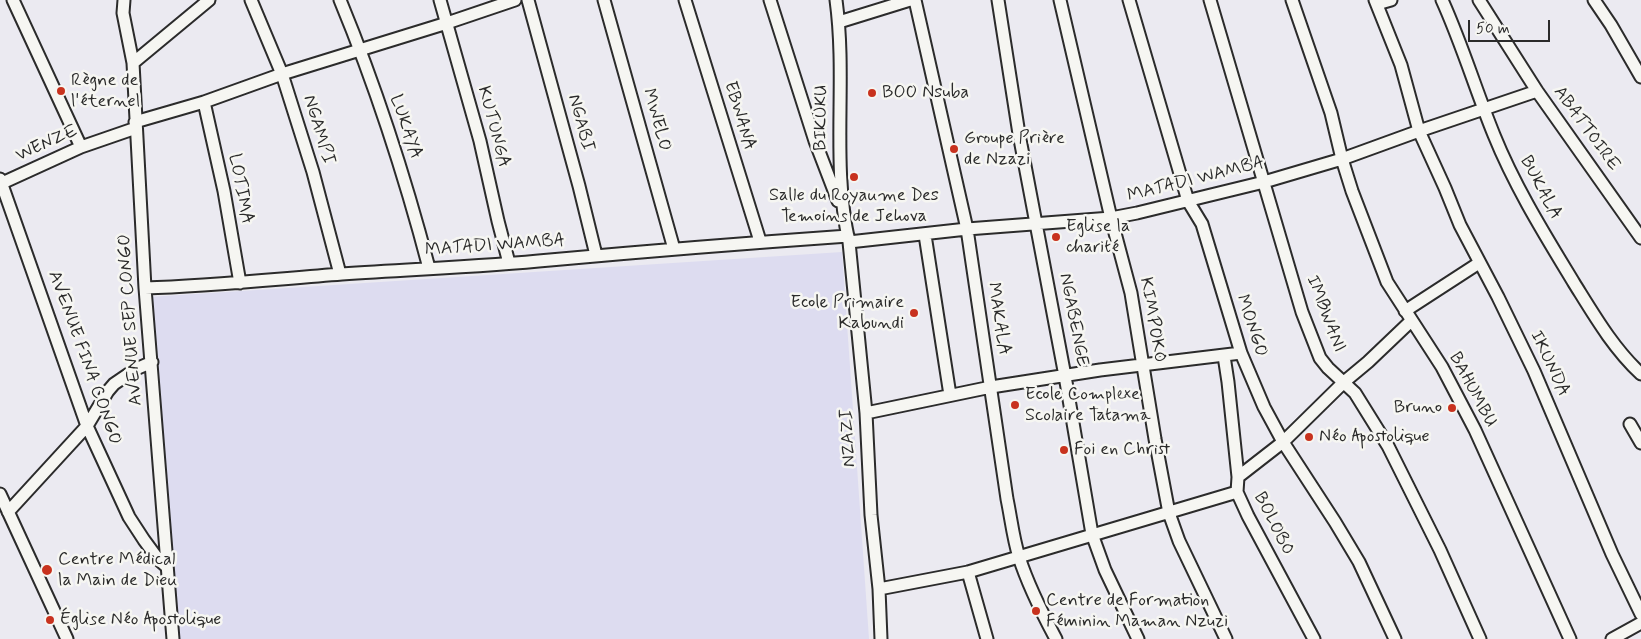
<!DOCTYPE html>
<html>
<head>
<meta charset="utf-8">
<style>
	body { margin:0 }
	#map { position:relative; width:1641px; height:639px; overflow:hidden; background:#ebeaf1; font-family:Mynerve,sans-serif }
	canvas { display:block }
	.scale { position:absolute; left:1468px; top:20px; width:82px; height:22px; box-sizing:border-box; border:2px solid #2b2b2b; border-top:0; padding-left:6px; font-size:15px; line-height:18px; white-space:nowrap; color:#2b2b2b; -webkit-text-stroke:4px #f6f6f2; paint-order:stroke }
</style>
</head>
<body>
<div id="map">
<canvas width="1641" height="639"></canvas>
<div class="scale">50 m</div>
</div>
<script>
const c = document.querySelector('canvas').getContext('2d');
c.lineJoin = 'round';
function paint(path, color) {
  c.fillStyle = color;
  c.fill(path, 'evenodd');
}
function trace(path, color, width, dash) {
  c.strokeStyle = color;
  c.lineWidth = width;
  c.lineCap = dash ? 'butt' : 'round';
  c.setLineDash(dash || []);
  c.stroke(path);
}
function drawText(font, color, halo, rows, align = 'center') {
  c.font = font + ' Mynerve,sans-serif';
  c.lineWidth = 5;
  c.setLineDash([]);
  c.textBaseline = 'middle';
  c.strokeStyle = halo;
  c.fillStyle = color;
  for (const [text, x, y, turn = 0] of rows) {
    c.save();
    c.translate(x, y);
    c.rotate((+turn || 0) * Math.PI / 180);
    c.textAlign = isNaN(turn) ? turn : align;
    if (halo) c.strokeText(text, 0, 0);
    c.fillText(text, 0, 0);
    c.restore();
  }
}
const built = new Path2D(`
	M 842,252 L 869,639 L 174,639 L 149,297 Z`);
const minor = new Path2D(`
	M 13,0 L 81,147
	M 124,0 L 123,13 L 133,63 L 145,288 L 173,639
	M 251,0 L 282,74 L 313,172 L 340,274
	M 340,0 C 376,87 405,177 429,268
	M 440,0 L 480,141 L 498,221 L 509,263
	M 528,0 L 579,186 L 596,255
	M 604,0 L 674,249
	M 685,0 L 760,241
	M 770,0 L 815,141 L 838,201
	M 836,0 C 847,81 831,162 849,242 L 866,413 L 871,515 L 879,589 L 881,639
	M 915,0 L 967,229 L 1007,499 C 1011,518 1013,538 1019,557 C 1028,585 1042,613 1056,639
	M 998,0 L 1019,134 L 1065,376 L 1092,534 L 1105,570 L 1138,639
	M 1060,0 L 1111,218 L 1131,293 L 1155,439 L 1169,513 L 1179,541 L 1226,639
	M 1129,0 L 1188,201 L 1202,224 L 1241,353 L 1264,407 L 1283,442 L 1335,522 L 1359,562 L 1395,639
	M 1210,0 L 1302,312 L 1320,358 L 1328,368 L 1355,393 L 1388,446 L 1440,550 L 1480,639
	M 1292,0 L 1331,113 L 1342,159 L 1352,191 L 1387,282 L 1442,367 L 1475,430 L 1570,639
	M 1375,0 L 1401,65 L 1419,131 L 1445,188 L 1460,225 L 1498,297 L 1534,371 L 1612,554 L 1641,614
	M 1442,0 C 1462,44 1476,91 1494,135 C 1515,187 1545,235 1574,283 C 1594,315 1613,348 1641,374
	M 1479,0 L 1537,91 L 1641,238
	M 1594,0 L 1611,25 L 1641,77
	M 1377,4 L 1391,0
	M 839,22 L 910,0
	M 133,63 L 209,0
	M 204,102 L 224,191 L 240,283
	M 135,122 L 204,102 L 282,74 L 447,23 L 515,0
	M 0,179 L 87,426 L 129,517 L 144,540 L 158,559 L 166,566
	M 0,184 L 81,147 L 136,128
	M 925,235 L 950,395
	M 849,242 L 967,229 L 1111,218 L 1137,213 L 1264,182 L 1342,159 L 1419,131 L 1537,91
	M 145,288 C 211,286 276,279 342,274 C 411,269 481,267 550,260 C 649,251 748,243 848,236
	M 1405,311 L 1479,263
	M 1224,356 L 1228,382 L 1238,477 L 1237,492 L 1248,516 L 1314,639
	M 866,413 L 991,387 L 1100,370 L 1241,353
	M 1630,424 L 1641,443
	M 1238,477 L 1283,442 L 1344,382 L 1368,362 L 1411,321
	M 0,494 L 67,639
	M 8,512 L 87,426 L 108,391 L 114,384 L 136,369 L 152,362
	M 968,572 L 987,639
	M 879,589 L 968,572 L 1237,492
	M 1612,639 L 1641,623`);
const markers = [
	[61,91,5,"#c8321e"],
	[872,93,5,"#c8321e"],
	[954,149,5,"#c8321e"],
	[854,177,5,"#c8321e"],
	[1056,237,5,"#c8321e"],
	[914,313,5,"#c8321e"],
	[1015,405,5,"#c8321e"],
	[1452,408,5,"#c8321e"],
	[1309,437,5,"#c8321e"],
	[1064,450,5,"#c8321e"],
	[47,570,6,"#c8321e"],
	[1036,611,5,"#c8321e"],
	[50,620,5,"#c8321e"]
];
const poiNames = [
	["Règne de",71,81],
	["l'éternel",71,102],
	["BOO Nsuba",882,93],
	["Groupe Prière",964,139],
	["de Nzazi",964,160],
	["Salle du Royaume Des",854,196,"center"],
	["Temoins de Jehova",854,217,"center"],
	["Eglise la",1066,227],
	["charité",1066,248],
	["Ecole Primaire",904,303,"right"],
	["Kabundi",904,324,"right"],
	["Ecole Complexe",1025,395],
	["Scolaire Tatama",1025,416],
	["Bruno",1442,408,"right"],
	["Néo Apostolique",1319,437],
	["Foi en Christ",1074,450],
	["Centre Médical",58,560],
	["la Main de Dieu",58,581],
	["Centre de Formation",1046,601],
	["Féminin Maman Nzuzi",1046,622],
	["Église Néo Apostolique",60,620]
];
const streetNames = [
	["EBWANA",739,116,73],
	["BIKUKU",822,118,-89],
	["MWELO",656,120,74],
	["NGABI",580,123,75],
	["LUKAYA",405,127,71],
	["KUTUNGA",493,127,75],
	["ABATTOIRE",1586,129,54],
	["NGAMPI",318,130,73],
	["WENZE",47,144,-24],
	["MATADI WAMBA",1196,180,-14],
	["BUKALA",1540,188,62],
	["LOTIMA",240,189,79],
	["MATADI WAMBA",495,246,-4],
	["IMBWANI",1325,314,69],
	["MAKALA",998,319,81],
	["AVENUE SEP CONGO",131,320,-94],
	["NGABENGE",1073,320,79],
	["KIMPOKO",1152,320,80],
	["MONGO",1251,326,71],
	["AVENUE FINA CONGO",84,358,70],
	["IKUNDA",1549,364,65],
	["BAHUMBU",1472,390,62],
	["NZAZI",849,438,-93],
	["BOLOBO",1273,524,63]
];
paint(built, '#dddcf0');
trace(minor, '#2b2b2b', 15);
trace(minor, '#f6f6f2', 11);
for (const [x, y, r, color] of markers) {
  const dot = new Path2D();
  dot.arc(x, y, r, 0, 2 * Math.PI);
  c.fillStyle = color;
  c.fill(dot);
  trace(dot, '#f6f6f2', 2);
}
drawText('18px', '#2b2b2b', '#f6f6f2', poiNames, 'left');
drawText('18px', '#2b2b2b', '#f6f6f2', streetNames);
</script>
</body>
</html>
